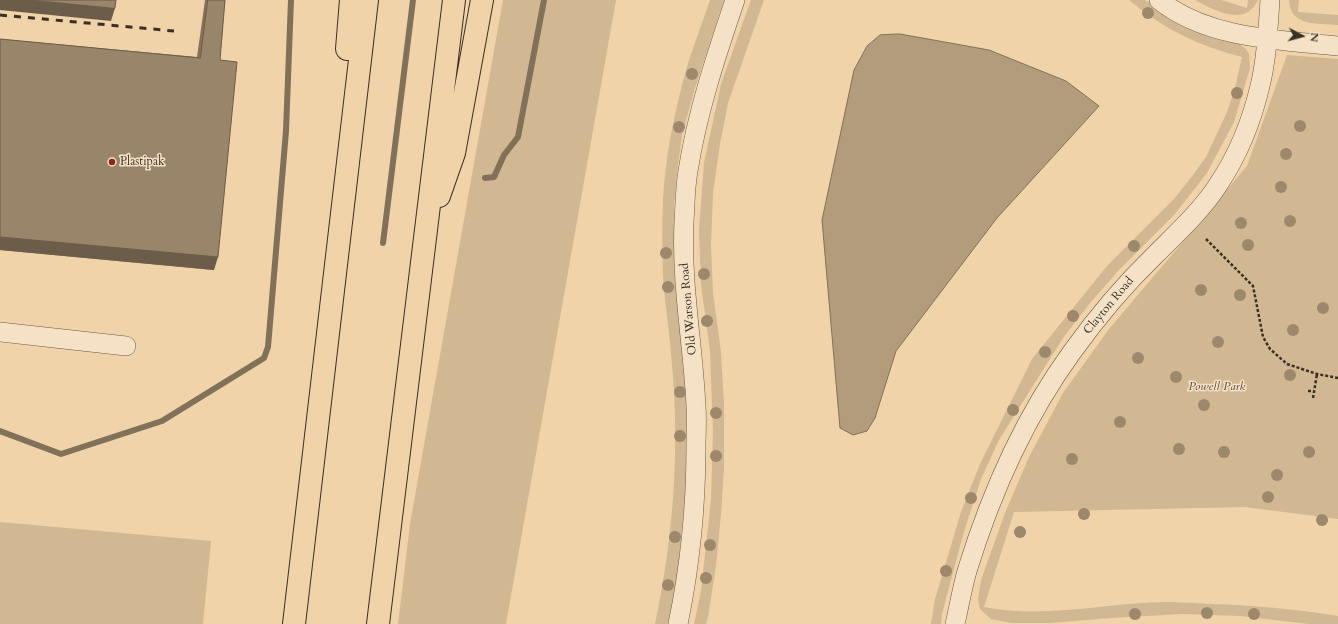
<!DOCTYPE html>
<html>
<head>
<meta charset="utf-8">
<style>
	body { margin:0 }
	#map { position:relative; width:1338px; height:624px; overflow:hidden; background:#f0d3a8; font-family:Cardo,serif }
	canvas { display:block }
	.north { position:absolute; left:1282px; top:16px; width:40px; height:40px; -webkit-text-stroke:3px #f5e2c6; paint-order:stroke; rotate:96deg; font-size:11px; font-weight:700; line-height:16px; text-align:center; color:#3b3025 }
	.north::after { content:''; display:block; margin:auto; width:14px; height:18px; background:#3b3025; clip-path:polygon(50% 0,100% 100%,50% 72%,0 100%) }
</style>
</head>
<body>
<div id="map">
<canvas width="1338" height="624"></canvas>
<div class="north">N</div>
</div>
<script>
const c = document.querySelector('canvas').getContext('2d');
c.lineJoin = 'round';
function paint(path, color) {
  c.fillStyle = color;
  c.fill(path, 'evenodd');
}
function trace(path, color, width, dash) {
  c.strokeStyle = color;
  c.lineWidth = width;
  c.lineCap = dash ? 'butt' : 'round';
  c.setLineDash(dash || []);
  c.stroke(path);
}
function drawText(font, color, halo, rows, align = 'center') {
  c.font = font + ' Cardo,serif';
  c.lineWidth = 3;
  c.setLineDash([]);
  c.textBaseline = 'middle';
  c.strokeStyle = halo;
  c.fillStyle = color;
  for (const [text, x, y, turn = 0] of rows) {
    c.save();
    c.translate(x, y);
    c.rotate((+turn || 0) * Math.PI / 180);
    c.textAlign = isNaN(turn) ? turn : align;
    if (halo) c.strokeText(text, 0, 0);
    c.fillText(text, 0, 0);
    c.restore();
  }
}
const green = new Path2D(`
	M 503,0 L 616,0 L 506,624 L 398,624 L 410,524 Z
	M 710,0 L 724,0 L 695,88 L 682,135 L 677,173 L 674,205 L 675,279 L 686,382 L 686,489 L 678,570 L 668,624 L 655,624 C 673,540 680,451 672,365 C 670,335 665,306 663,276 C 662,251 662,226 663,200 C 665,160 673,120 683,81 C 690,54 701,27 710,0 Z
	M 751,0 L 764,0 L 728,103 L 720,144 L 713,193 L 711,245 L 713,293 L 721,352 L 724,404 L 724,468 L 721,514 L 716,566 L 708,617 L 706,624 L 694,624 L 701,591 L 711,500 L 713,432 L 710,351 L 701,284 L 699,230 L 704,163 L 721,84 Z
	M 1129,0 L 1145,0 L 1185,25 L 1223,41 L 1239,44 L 1246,49 L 1249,54 L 1250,68 L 1234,122 L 1207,173 L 1174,215 L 1119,270 L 1090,303 L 1063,338 L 999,440 L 981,479 L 963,535 L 942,614 L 941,624 L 931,624 L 935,599 L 961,512 L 980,464 L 1032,359 L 1107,266 L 1174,199 L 1193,175 L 1206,157 L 1227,112 L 1235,88 L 1242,57 C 1200,47 1162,28 1129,0 Z
	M 1195,0 L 1221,0 L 1247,8 L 1248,0 L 1258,0 C 1245,28 1214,10 1195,0 Z
	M 1289,0 L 1299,0 L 1298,12 L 1338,15 L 1338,25 C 1318,23 1290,27 1289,0 Z
	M 1287,55 L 1338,59 L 1338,519 L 1245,507 L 1014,512 L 984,607 C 1044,619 1105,603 1166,602 C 1180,602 1194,603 1208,604 C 1252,605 1295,609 1338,616 L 1338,624 L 1309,624 L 1240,616 L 1182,614 L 1111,618 L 1051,623 L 1011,623 L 991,619 L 980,609 L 978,600 L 981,580 L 1005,513 L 1029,457 L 1063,393 L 1109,329 L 1247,166 Z
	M 0,522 L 211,541 L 203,624 L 0,624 Z`);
const water = new Path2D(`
	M 900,34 L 989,50 L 1066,81 L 1099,106 L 997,218 L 896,351 L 875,418 L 867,431 L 853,435 L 840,428 L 822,220 L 854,70 L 867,46 L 880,35 Z`);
const stream = new Path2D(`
	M 485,178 L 494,177 L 504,155 L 518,137 L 544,0
	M 383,243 L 413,0
	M 0,431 L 61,454 L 162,421 L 264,358 L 268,347 L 286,131 L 291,0`);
const path = new Path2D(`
	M 1206,239 L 1253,286 L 1263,337 L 1270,349 L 1287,364 L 1317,374 L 1338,378
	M 1308,391 L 1314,391
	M 1313,398 L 1317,374`);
const street = new Path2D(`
	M 1159,0 C 1208,39 1279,40 1338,46
	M 0,332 L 126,346
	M 678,624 C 690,566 696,507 696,447 C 696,434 697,420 696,406 C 693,345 681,283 684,222 C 685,206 685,188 688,171 C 697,113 716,56 735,0
	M 955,624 C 959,607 962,589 967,571 C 991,493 1024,418 1072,352 C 1097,317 1125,284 1156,254 C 1178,232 1201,211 1218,185 C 1238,155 1252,120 1260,86 C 1267,58 1268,28 1270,0`);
const highway = new Path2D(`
	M 347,49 L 351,0
	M 439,196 L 454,153 L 482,0
	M 294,624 L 367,0
	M 378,624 L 454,0`);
const rail = new Path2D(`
	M 0,15 L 174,31`);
const trees = [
	[1148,13],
	[692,74],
	[1237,93],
	[1300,126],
	[679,127],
	[1286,154],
	[1281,187],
	[1290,221],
	[1241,223],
	[1248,245],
	[1134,246],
	[666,253],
	[704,274],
	[668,287],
	[1201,290],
	[1240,295],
	[1323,308],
	[1073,316],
	[707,321],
	[1293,330],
	[1218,342],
	[1045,352],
	[1138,358],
	[1290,375],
	[1176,377],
	[680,392],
	[1204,405],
	[1013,410],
	[716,413],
	[1120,422],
	[680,436],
	[1179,449],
	[1224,452],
	[1309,452],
	[716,456],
	[1072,459],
	[1277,475],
	[1268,497],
	[971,498],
	[1084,514],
	[1322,520],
	[1020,532],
	[675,537],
	[710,545],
	[946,571],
	[706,578],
	[668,585],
	[1207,613],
	[1135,614],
	[1254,614]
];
const wall = new Path2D(`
	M 205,0 L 225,0 L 220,60 L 214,270 L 0,250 L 0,39 L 197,57 Z`);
const shadedWall = new Path2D(`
	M 0,0 L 30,0 L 115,8 L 111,21 L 0,10 Z
	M 0,237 L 218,257 L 214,270 L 0,250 Z`);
const building = new Path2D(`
	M 30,0 L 116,0 L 115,8 Z
	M 208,0 L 225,0 L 220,60 L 237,62 L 218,257 L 0,237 L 0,39 L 200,58 Z`);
const markers = [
	[112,162,4,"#8f2418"]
];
const poiNames = [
	["Plastipak",120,162]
];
const streetNames = [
	["Clayton Road",1109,306,-50],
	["Old Warson Road",689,309,-95]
];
const parkNames = [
	["Powell Park",1217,387]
];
paint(green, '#d1b792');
paint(water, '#b29c7b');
trace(water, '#827159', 1);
trace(stream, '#827159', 6);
trace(street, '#685946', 20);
trace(highway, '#3b3025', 24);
trace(path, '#3b3025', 2.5, [3, 2]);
trace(street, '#f5e2c6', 19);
trace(highway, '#f0d3a8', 22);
trace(rail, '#3b3025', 3, [7, 7]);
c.fillStyle = '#9d886c';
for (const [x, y] of trees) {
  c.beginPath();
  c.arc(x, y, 6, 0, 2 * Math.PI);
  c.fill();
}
paint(wall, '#84725a');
paint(shadedWall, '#6b5d4a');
paint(building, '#998569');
trace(building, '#6b5d4a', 1);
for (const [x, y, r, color] of markers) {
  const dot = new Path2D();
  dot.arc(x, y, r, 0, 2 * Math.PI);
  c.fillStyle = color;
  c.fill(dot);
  trace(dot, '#f5e2c6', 1.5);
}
drawText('12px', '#3b3025', '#f5e2c6', poiNames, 'left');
drawText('12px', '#3b3025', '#f5e2c6', streetNames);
drawText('italic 12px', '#594b3b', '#f5e2c6', parkNames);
</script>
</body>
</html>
